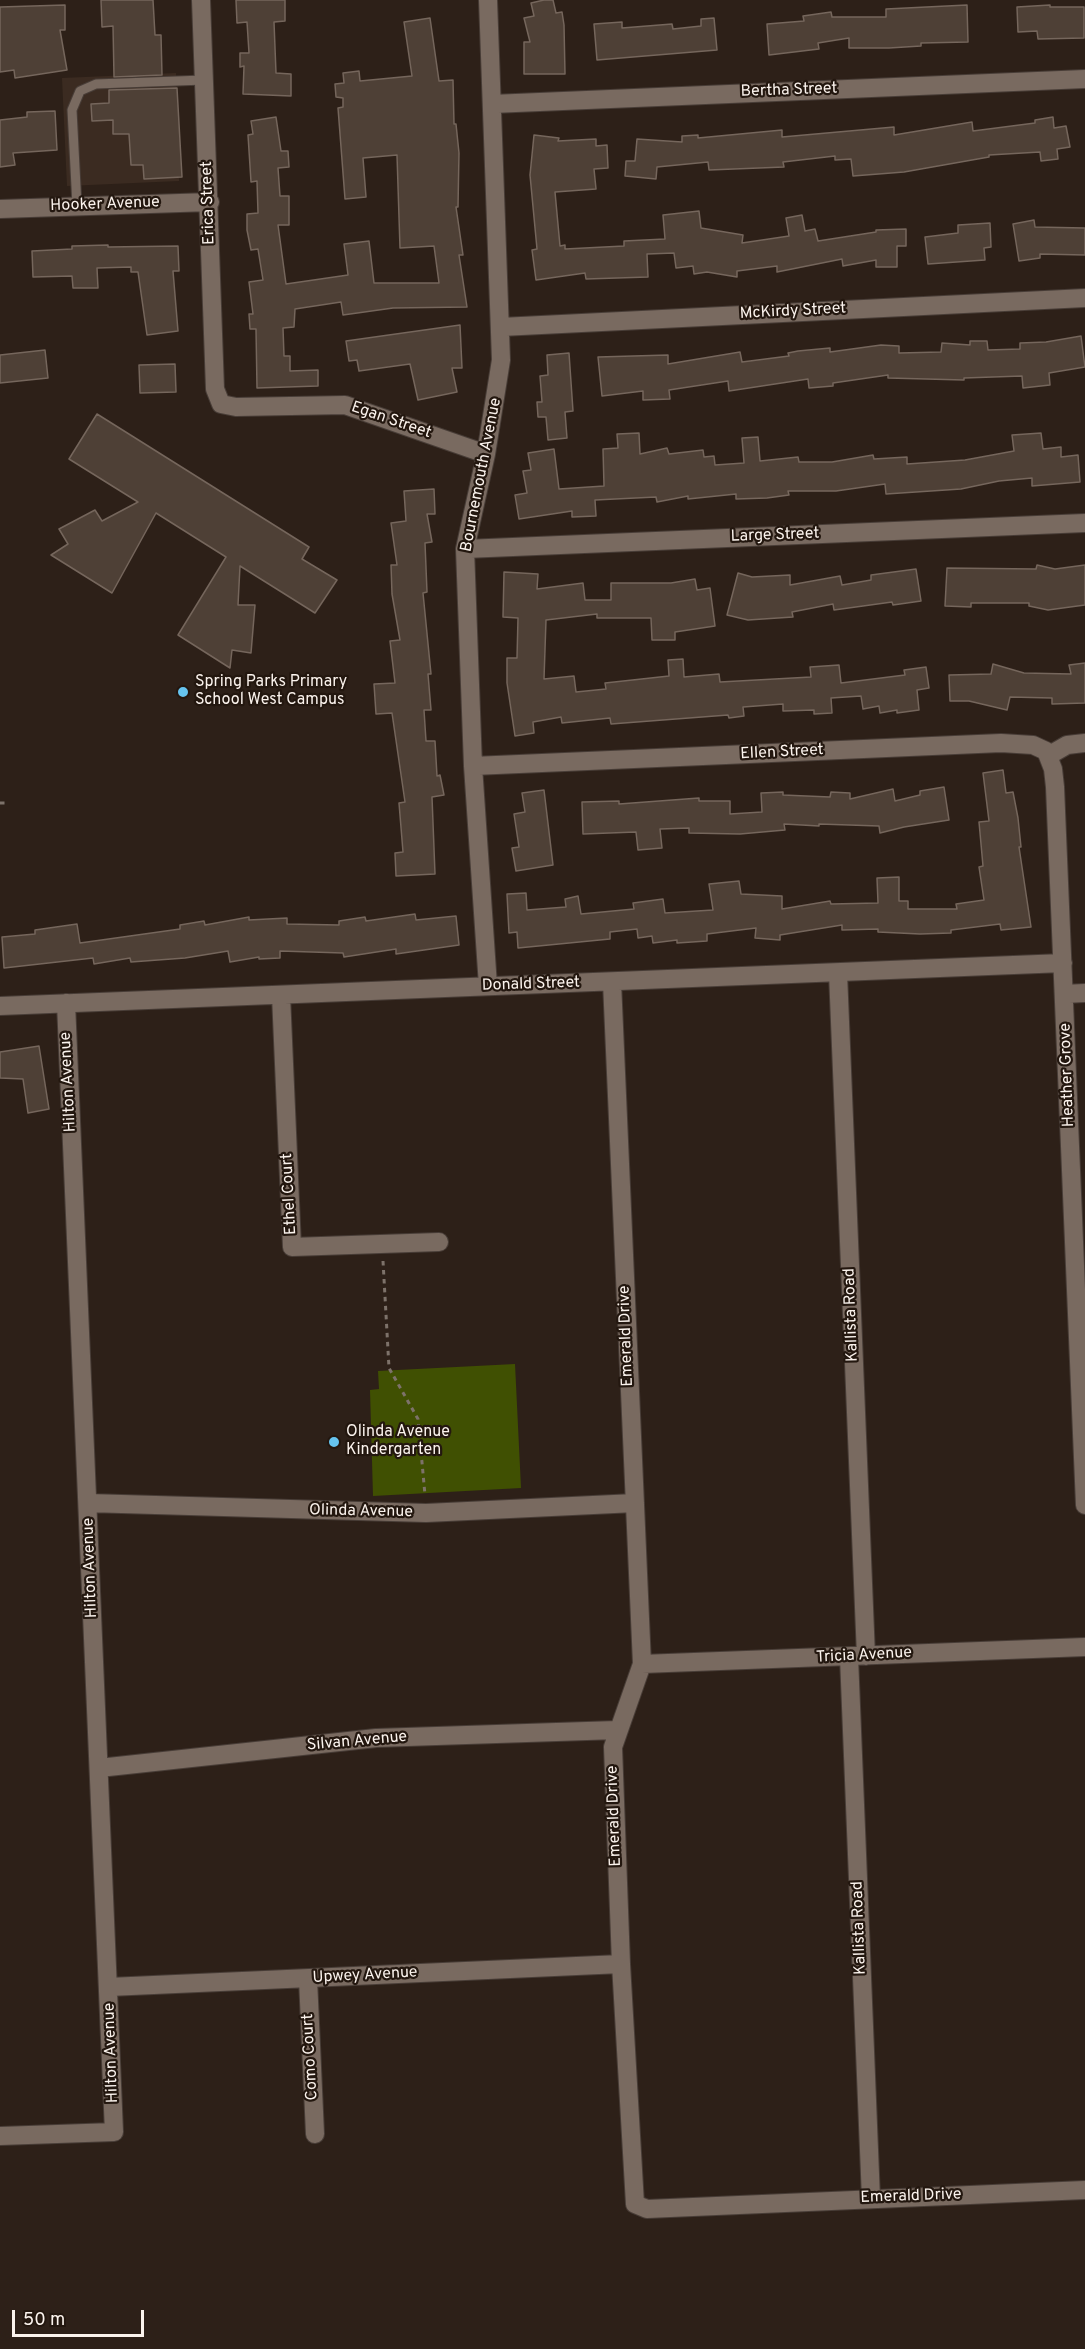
<!DOCTYPE html>
<html>
<head>
<meta charset="utf-8">
<style>
	body { margin:0 }
	#map { position:relative; width:1085px; height:2349px; overflow:hidden; background:#2d2018; font-family:Overpass,sans-serif }
	canvas { display:block }
	.scale { position:absolute; left:12px; top:2310px; width:132px; height:27px; box-sizing:border-box; border:3px solid #fbf3ed; border-top:0; padding-left:8px; font-size:18px; line-height:21px; white-space:nowrap; color:#fbf3ed; -webkit-text-stroke:4px #23170f; paint-order:stroke }
</style>
</head>
<body>
<div id="map">
<canvas width="1085" height="2349"></canvas>
<div class="scale">50 m</div>
</div>
<script>
const c = document.querySelector('canvas').getContext('2d');
c.lineJoin = 'round';
function paint(path, color) {
  c.fillStyle = color;
  c.fill(path, 'evenodd');
}
function trace(path, color, width, dash) {
  c.strokeStyle = color;
  c.lineWidth = width;
  c.lineCap = dash ? 'butt' : 'round';
  c.setLineDash(dash || []);
  c.stroke(path);
}
function drawText(font, color, halo, rows, align = 'center') {
  c.font = font + ' Overpass,sans-serif';
  c.lineWidth = 4.5;
  c.setLineDash([]);
  c.textBaseline = 'middle';
  c.strokeStyle = halo;
  c.fillStyle = color;
  for (const [text, x, y, turn = 0] of rows) {
    c.save();
    c.translate(x, y);
    c.rotate((+turn || 0) * Math.PI / 180);
    c.textAlign = isNaN(turn) ? turn : align;
    if (halo) c.strokeText(text, 0, 0);
    c.fillText(text, 0, 0);
    c.restore();
  }
}
const commercial = new Path2D(`
	M 176,73 L 179,181 L 67,186 L 62,78 Z`);
const green = new Path2D(`
	M 515,1364 L 521,1488 L 373,1496 L 370,1390 L 379,1389 L 378,1371 Z`);
const building = new Path2D(`
	M 101,0 L 153,0 L 155,35 L 161,35 L 162,75 L 114,77 L 113,26 L 102,27 Z
	M 236,0 L 285,0 L 285,21 L 274,22 L 276,73 L 291,74 L 291,96 L 243,94 L 244,66 L 240,67 L 240,53 L 249,53 L 247,22 L 237,23 Z
	M 544,0 L 553,0 L 556,13 L 562,12 L 564,25 L 565,74 L 524,74 L 524,42 L 530,42 L 524,18 L 534,16 L 531,3 Z
	M 65,5 L 65,30 L 60,30 L 67,70 L 15,78 L 14,70 L 0,72 L 0,7 Z
	M 967,5 L 968,42 L 921,43 L 921,46 L 889,48 L 849,48 L 849,38 L 818,43 L 819,49 L 769,55 L 767,24 L 804,21 L 803,16 L 831,12 L 832,17 L 886,17 L 886,9 Z
	M 1050,5 L 1050,7 L 1084,7 L 1084,38 L 1038,39 L 1037,31 L 1018,32 L 1017,7 Z
	M 430,18 L 439,81 L 453,80 L 454,124 L 456,124 L 459,153 L 458,207 L 456,207 L 463,255 L 459,255 L 467,307 L 393,308 L 343,315 L 341,302 L 295,309 L 294,327 L 283,328 L 284,356 L 290,356 L 290,371 L 318,370 L 318,386 L 257,388 L 256,329 L 250,329 L 249,314 L 253,314 L 249,282 L 263,280 L 258,249 L 251,250 L 247,230 L 247,214 L 258,213 L 257,181 L 251,182 L 248,135 L 253,134 L 251,121 L 276,117 L 281,151 L 288,151 L 289,167 L 278,168 L 280,196 L 289,196 L 289,225 L 278,225 L 286,284 L 348,275 L 344,244 L 369,241 L 374,283 L 439,283 L 434,246 L 400,248 L 397,155 L 363,158 L 366,197 L 345,199 L 338,108 L 343,107 L 343,98 L 336,97 L 335,84 L 344,83 L 343,73 L 359,71 L 360,81 L 412,76 L 404,22 Z
	M 714,18 L 717,50 L 597,60 L 594,24 L 622,22 L 622,28 L 672,24 L 673,29 L 701,26 L 701,19 Z
	M 177,88 L 182,177 L 144,179 L 143,165 L 131,165 L 129,134 L 113,134 L 113,120 L 92,121 L 91,104 L 109,103 L 109,90 Z
	M 55,111 L 57,150 L 13,153 L 15,165 L 0,167 L 0,120 L 27,117 L 27,112 Z
	M 1053,117 L 1054,128 L 1066,126 L 1070,147 L 1057,149 L 1058,159 L 1041,161 L 1040,152 L 989,155 L 989,157 L 904,172 L 853,176 L 851,159 L 835,160 L 835,156 L 783,162 L 784,167 L 709,170 L 708,162 L 657,167 L 656,179 L 625,176 L 626,161 L 635,161 L 637,139 L 682,142 L 682,136 L 698,135 L 698,138 L 782,130 L 782,137 L 894,127 L 894,135 L 972,122 L 973,131 L 1035,123 L 1035,120 Z
	M 534,135 L 559,138 L 558,141 L 596,139 L 596,146 L 607,145 L 608,168 L 594,169 L 596,189 L 555,192 L 560,246 L 565,245 L 565,249 L 624,246 L 624,241 L 665,239 L 663,215 L 699,211 L 701,228 L 743,235 L 742,243 L 789,236 L 786,218 L 802,215 L 805,231 L 815,229 L 818,241 L 876,232 L 876,230 L 906,229 L 906,246 L 897,246 L 897,267 L 876,267 L 876,260 L 843,266 L 842,259 L 777,272 L 777,266 L 737,271 L 737,277 L 707,272 L 694,274 L 693,266 L 676,268 L 674,253 L 647,254 L 648,277 L 586,279 L 585,273 L 536,280 L 532,250 L 537,249 L 530,175 Z
	M 1034,220 L 1035,227 L 1085,228 L 1085,255 L 1040,254 L 1040,258 L 1019,261 L 1013,224 Z
	M 990,223 L 991,247 L 984,248 L 985,260 L 928,264 L 925,237 L 958,233 L 958,225 Z
	M 108,245 L 108,247 L 178,246 L 179,271 L 173,271 L 178,331 L 147,335 L 138,272 L 131,272 L 131,267 L 97,268 L 98,288 L 73,288 L 72,276 L 33,277 L 32,251 L 72,249 L 72,246 Z
	M 460,325 L 462,368 L 452,368 L 457,392 L 418,400 L 410,364 L 359,371 L 357,360 L 349,361 L 346,341 Z
	M 1081,336 L 1085,367 L 1049,373 L 1050,385 L 1023,388 L 1022,376 L 964,378 L 964,380 L 888,378 L 888,375 L 833,383 L 833,386 L 809,388 L 808,379 L 729,391 L 728,381 L 669,390 L 670,399 L 643,400 L 643,391 L 602,396 L 598,357 L 668,355 L 668,364 L 740,352 L 742,362 L 789,356 L 788,353 L 798,351 L 830,348 L 830,352 L 881,345 L 899,346 L 899,353 L 941,352 L 942,343 L 970,345 L 970,341 L 987,341 L 988,350 L 1020,349 L 1020,343 L 1046,342 Z
	M 45,350 L 48,378 L 0,383 L 0,355 Z
	M 569,353 L 573,411 L 565,412 L 567,438 L 548,440 L 546,417 L 538,417 L 537,402 L 542,402 L 540,376 L 548,375 L 547,355 Z
	M 175,364 L 176,392 L 140,393 L 139,365 Z
	M 97,414 L 309,547 L 302,559 L 337,580 L 315,613 L 240,566 L 238,605 L 255,605 L 251,653 L 232,650 L 230,668 L 178,635 L 226,557 L 156,513 L 112,593 L 51,555 L 68,544 L 59,529 L 95,510 L 102,521 L 138,502 L 69,459 Z
	M 639,433 L 640,454 L 667,448 L 669,454 L 703,450 L 704,457 L 714,456 L 715,465 L 744,463 L 742,438 L 758,437 L 760,461 L 798,457 L 799,462 L 832,462 L 873,455 L 874,459 L 907,457 L 907,464 L 965,460 L 1014,451 L 1012,435 L 1041,433 L 1043,449 L 1061,447 L 1061,457 L 1078,455 L 1080,482 L 1032,486 L 1032,478 L 999,481 L 961,489 L 886,494 L 885,484 L 836,491 L 788,491 L 789,495 L 767,498 L 736,499 L 736,494 L 688,499 L 688,496 L 657,502 L 656,497 L 595,500 L 596,516 L 572,517 L 572,511 L 519,519 L 515,495 L 527,493 L 523,471 L 531,470 L 528,453 L 554,449 L 559,489 L 604,486 L 603,449 L 618,448 L 617,434 Z
	M 434,489 L 435,514 L 427,514 L 432,542 L 425,543 L 427,592 L 423,593 L 431,674 L 428,674 L 431,710 L 424,710 L 426,741 L 435,741 L 437,776 L 440,775 L 444,795 L 432,797 L 435,874 L 396,876 L 395,853 L 403,852 L 399,803 L 405,802 L 392,713 L 376,714 L 374,684 L 395,683 L 390,641 L 400,640 L 392,594 L 391,565 L 397,565 L 391,523 L 406,521 L 404,491 Z
	M 1037,565 L 1055,569 L 1085,565 L 1085,605 L 1048,610 L 1029,606 L 1029,603 L 971,603 L 971,607 L 945,606 L 947,568 L 1036,569 Z
	M 916,569 L 921,601 L 893,605 L 892,602 L 834,610 L 833,604 L 792,612 L 793,617 L 748,620 L 727,615 L 738,573 L 752,577 L 790,575 L 790,585 L 840,576 L 842,585 L 871,580 L 871,575 Z
	M 504,572 L 538,574 L 537,589 L 583,583 L 585,600 L 611,600 L 611,583 L 671,583 L 695,579 L 697,590 L 710,588 L 715,626 L 675,632 L 675,640 L 652,640 L 651,618 L 597,618 L 597,614 L 546,620 L 544,679 L 574,676 L 576,692 L 606,689 L 605,683 L 669,676 L 668,660 L 683,659 L 684,677 L 719,674 L 720,682 L 811,677 L 810,667 L 839,665 L 841,683 L 905,675 L 904,670 L 926,667 L 929,688 L 917,690 L 919,710 L 897,713 L 897,710 L 880,713 L 879,706 L 863,709 L 861,696 L 831,698 L 832,713 L 814,714 L 814,710 L 783,711 L 783,704 L 743,707 L 744,716 L 729,718 L 728,715 L 611,724 L 610,718 L 562,723 L 561,717 L 533,722 L 534,733 L 515,736 L 507,683 L 507,658 L 517,658 L 518,618 L 503,617 Z
	M 1085,663 L 1085,703 L 1052,704 L 1052,698 L 1010,697 L 1007,710 L 969,701 L 950,701 L 949,675 L 991,674 L 993,664 L 1024,673 L 1071,674 L 1069,665 Z
	M 1003,770 L 1006,793 L 1013,792 L 1018,818 L 1021,847 L 1019,847 L 1031,927 L 1001,930 L 1000,924 L 951,930 L 951,933 L 920,934 L 878,932 L 878,929 L 842,930 L 842,925 L 780,935 L 780,940 L 755,938 L 756,928 L 707,934 L 707,941 L 677,943 L 677,940 L 653,943 L 652,936 L 638,938 L 637,929 L 610,932 L 610,939 L 518,948 L 517,932 L 509,933 L 507,894 L 526,893 L 527,910 L 566,907 L 565,899 L 578,896 L 581,914 L 634,909 L 633,903 L 663,899 L 665,913 L 713,910 L 709,884 L 739,881 L 741,894 L 782,896 L 782,909 L 830,901 L 831,904 L 878,903 L 877,878 L 899,877 L 899,901 L 908,901 L 908,909 L 957,909 L 956,904 L 984,900 L 979,867 L 983,866 L 979,822 L 989,821 L 983,773 Z
	M 944,787 L 949,820 L 904,827 L 880,833 L 879,826 L 819,824 L 819,826 L 784,824 L 785,830 L 740,834 L 689,833 L 689,828 L 660,829 L 662,848 L 638,850 L 636,832 L 583,834 L 582,802 L 619,801 L 619,804 L 699,798 L 699,801 L 730,801 L 730,814 L 762,812 L 761,793 L 783,792 L 783,795 L 830,797 L 831,792 L 850,793 L 850,799 L 893,789 L 895,801 L 920,795 L 920,791 Z
	M 544,790 L 553,865 L 516,871 L 512,848 L 519,847 L 514,814 L 525,812 L 522,793 Z
	M 415,914 L 416,920 L 456,916 L 459,945 L 396,954 L 396,949 L 344,957 L 343,953 L 280,951 L 280,958 L 259,959 L 259,957 L 230,962 L 228,951 L 185,958 L 131,962 L 130,958 L 94,964 L 93,958 L 4,968 L 2,937 L 35,934 L 35,930 L 77,924 L 80,943 L 180,929 L 180,925 L 204,921 L 205,925 L 249,917 L 249,920 L 287,918 L 287,924 L 339,925 L 339,921 L 365,917 L 366,921 Z
	M 39,1046 L 49,1109 L 28,1113 L 23,1079 L 0,1078 L 0,1052 Z`);
const path = new Path2D(`
	M 0,803 L 8,803
	M 383,1261 L 389,1368 L 418,1419 L 425,1495`);
const lane = new Path2D(`
	M 77,206 L 72,110 L 80,91 L 96,84 L 204,80`);
const street = new Path2D(`
	M 201,0 L 215,389 L 221,404 L 236,407 L 345,405 L 486,454
	M 492,104 L 1085,79
	M 0,209 L 210,202
	M 501,327 L 1085,298
	M 465,549 L 1085,523
	M 1048,756 L 1067,745 L 1085,743
	M 473,766 L 1001,743 L 1033,745 L 1046,751 L 1053,769 L 1055,787 L 1085,1505
	M 838,973 L 866,1656
	M 612,982 L 642,1664 L 613,1747 L 621,1964 L 635,2204 L 647,2209 L 1085,2190
	M 488,986 L 473,766 L 465,549 L 486,454 L 501,360 L 488,0
	M 1064,994 L 1085,993
	M 281,995 L 292,1247 L 439,1242
	M 0,1006 L 1063,963
	M 88,1503 L 426,1513 L 635,1503
	M 849,1657 L 871,2199
	M 642,1664 L 1085,1647
	M 99,1768 L 376,1738 L 617,1730
	M 308,1979 L 315,2134
	M 109,1987 L 621,1964
	M 0,2136 L 114,2132 L 66,1003`);
const markers = [
	[183,692,6,"#66c4ef"],
	[334,1442,6,"#66c4ef"]
];
const streetNames = [
	["Bertha Street",789,91,-2],
	["Erica Street",209,203,-92],
	["Hooker Avenue",105,205,-2],
	["McKirdy Street",793,312,-3],
	["Egan Street",391,421,19],
	["Bournemouth Avenue",482,475,-79],
	["Large Street",775,536,-2],
	["Ellen Street",782,753,-3],
	["Donald Street",531,985,-2],
	["Heather Grove",1068,1075,-92],
	["Hilton Avenue",69,1082,-93],
	["Ethel Court",290,1194,-93],
	["Kallista Road",852,1315,-92],
	["Emerald Drive",627,1336,-92],
	["Olinda Avenue",361,1512,1],
	["Hilton Avenue",91,1568,-92],
	["Tricia Avenue",864,1656,-3],
	["Silvan Avenue",357,1742,-5],
	["Emerald Drive",615,1816,-92],
	["Kallista Road",860,1928,-92],
	["Upwey Avenue",365,1976,-3],
	["Hilton Avenue",112,2053,-92],
	["Como Court",311,2057,-93],
	["Emerald Drive",911,2197,-2]
];
const poiNames = [
	["Spring Parks Primary",195,683],
	["School West Campus",195,701],
	["Olinda Avenue",346,1433],
	["Kindergarten",346,1451]
];
paint(commercial, '#3b2b21');
paint(green, '#405002');
paint(building, '#4e4036');
trace(building, '#75665c', 1.5);
trace(lane, '#483d37', 11);
trace(street, '#483d37', 20);
trace(path, '#7d726a', 3, [4.5, 4.5]);
trace(lane, '#796a60', 9);
trace(street, '#796a60', 18);
for (const [x, y, r, color] of markers) {
  const dot = new Path2D();
  dot.arc(x, y, r, 0, 2 * Math.PI);
  c.fillStyle = color;
  c.fill(dot);
  trace(dot, '#23170f', 2);
}
drawText('16px', '#fbf3ed', '#23170f', streetNames);
drawText('16px', '#fbf3ed', '#23170f', poiNames, 'left');
</script>
</body>
</html>
